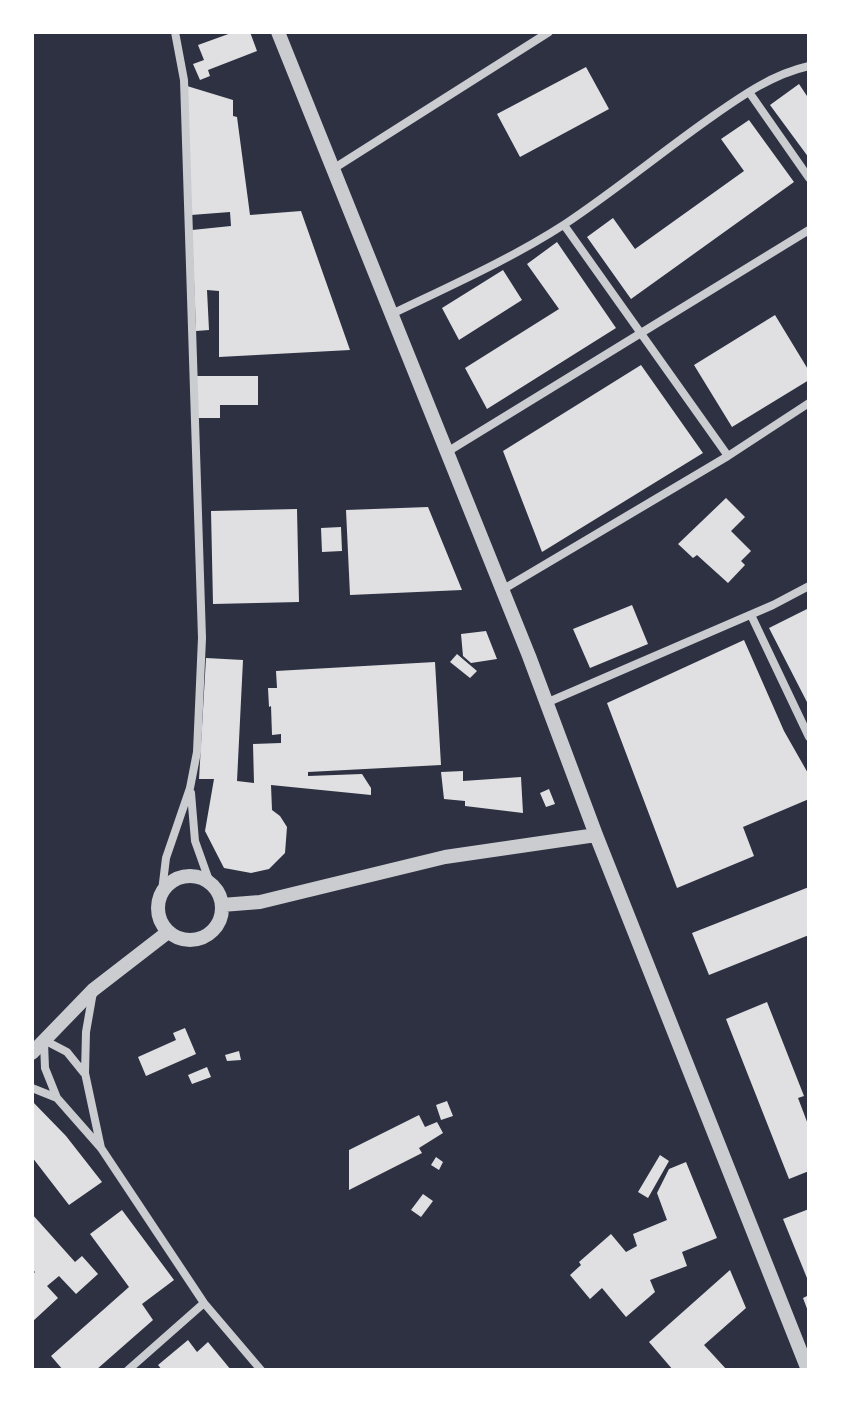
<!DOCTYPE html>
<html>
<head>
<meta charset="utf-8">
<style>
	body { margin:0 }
	#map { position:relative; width:841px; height:1402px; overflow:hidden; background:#2d3142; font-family:"Fira Sans Condensed",sans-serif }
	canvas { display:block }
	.frame { position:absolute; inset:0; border:34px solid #fff; pointer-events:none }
</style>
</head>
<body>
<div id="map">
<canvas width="841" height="1402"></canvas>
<div class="frame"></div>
</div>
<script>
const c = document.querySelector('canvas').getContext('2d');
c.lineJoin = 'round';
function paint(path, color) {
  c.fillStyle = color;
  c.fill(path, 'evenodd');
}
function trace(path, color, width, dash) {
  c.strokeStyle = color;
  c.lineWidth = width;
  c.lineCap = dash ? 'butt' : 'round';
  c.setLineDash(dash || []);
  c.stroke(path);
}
const building = new Path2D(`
	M 234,32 L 250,32 L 257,51 L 208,70 L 210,76 L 200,80 L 193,64 L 204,60 L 198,45 Z
	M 586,67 L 609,109 L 520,157 L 497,114 Z
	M 799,84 L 809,99 L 809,158 L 770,105 Z
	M 187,86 L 233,100 L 233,116 L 237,117 L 250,215 L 301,211 L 350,350 L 219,357 L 219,291 L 207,290 L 209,330 L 196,331 L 192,230 L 231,226 L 230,212 L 191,215 Z
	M 749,120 L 794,182 L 631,299 L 587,237 L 613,218 L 635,249 L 744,171 L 721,139 Z
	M 557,242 L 616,328 L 487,409 L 465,368 L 559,309 L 527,264 Z
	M 503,270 L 522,300 L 459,340 L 442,308 Z
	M 775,315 L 809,371 L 809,380 L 732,427 L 694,365 Z
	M 641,365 L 703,453 L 542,552 L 503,451 Z
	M 196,376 L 258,376 L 258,405 L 220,405 L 220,418 L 196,418 Z
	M 726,498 L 745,517 L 731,531 L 751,551 L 741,561 L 745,565 L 728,583 L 697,555 L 693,558 L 678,544 Z
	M 428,507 L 462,590 L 350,595 L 346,510 Z
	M 297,509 L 299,602 L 213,604 L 211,511 Z
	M 341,527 L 342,551 L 322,552 L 321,528 Z
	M 632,605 L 648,644 L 590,668 L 573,629 Z
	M 807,609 L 809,612 L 809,706 L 769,628 Z
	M 486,631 L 497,659 L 471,663 L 463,656 L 461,634 Z
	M 744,640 L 784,731 L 809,775 L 809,799 L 743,827 L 754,856 L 677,888 L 607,703 Z
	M 457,654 L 477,671 L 470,678 L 450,662 Z
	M 206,658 L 243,660 L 237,781 L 254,783 L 253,744 L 281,743 L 281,734 L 272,735 L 271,706 L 269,707 L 268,688 L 277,688 L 276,671 L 435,662 L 441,765 L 308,772 L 308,776 L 362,774 L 371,788 L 371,795 L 271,785 L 272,810 L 280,816 L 287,827 L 285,853 L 269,869 L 251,873 L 224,868 L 205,831 L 214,779 L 199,779 Z
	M 463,771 L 463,781 L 521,777 L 523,813 L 465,806 L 465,801 L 444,799 L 441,772 Z
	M 549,789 L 555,804 L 546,807 L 540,793 Z
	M 809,887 L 809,935 L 709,975 L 692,933 Z
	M 767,1002 L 804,1096 L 798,1098 L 809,1127 L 809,1171 L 789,1179 L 726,1019 Z
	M 185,1028 L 196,1054 L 146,1076 L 138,1057 L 176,1040 L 173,1033 Z
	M 239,1051 L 241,1060 L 227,1061 L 225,1055 Z
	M 207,1067 L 211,1077 L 192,1084 L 188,1075 Z
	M 32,1101 L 66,1136 L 102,1182 L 69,1205 L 32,1157 Z
	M 447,1101 L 453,1116 L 441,1120 L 436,1105 Z
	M 419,1115 L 425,1127 L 437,1122 L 443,1133 L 419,1148 L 422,1153 L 349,1190 L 349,1150 Z
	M 660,1155 L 669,1161 L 648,1198 L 638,1192 Z
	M 436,1157 L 443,1162 L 439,1170 L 431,1165 Z
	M 686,1162 L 717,1238 L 682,1252 L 687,1266 L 650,1280 L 655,1292 L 626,1317 L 602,1288 L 590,1299 L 570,1275 L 581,1265 L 579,1262 L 611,1234 L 626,1252 L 637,1246 L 633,1234 L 667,1220 L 657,1193 L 669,1169 Z
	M 423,1194 L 433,1201 L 421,1217 L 411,1210 Z
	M 809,1209 L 809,1283 L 783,1219 Z
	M 122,1210 L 174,1280 L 142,1304 L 153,1320 L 96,1370 L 63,1370 L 51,1356 L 129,1287 L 90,1234 Z
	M 32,1214 L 75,1262 L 82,1256 L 98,1274 L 76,1294 L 59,1276 L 47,1286 L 58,1298 L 32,1322 L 32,1275 L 35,1272 L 32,1269 Z
	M 730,1270 L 746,1308 L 704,1345 L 727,1370 L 673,1370 L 649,1342 Z
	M 809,1295 L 809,1314 L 803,1298 Z
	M 188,1340 L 197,1352 L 208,1342 L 231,1370 L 162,1370 L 158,1365 Z`);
const minor = new Path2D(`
	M 749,92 L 809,178
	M 333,169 L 549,32
	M 564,225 L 728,456
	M 392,314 C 450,286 511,259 565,224 C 616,190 663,151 713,116 C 743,95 773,74 809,66
	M 447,452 L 809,230
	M 502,590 L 728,456 L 809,403
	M 751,615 L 809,737
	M 546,703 L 773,605 L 809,586
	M 191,793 L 195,841 L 210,883
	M 162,891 L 166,858 L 190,788 L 197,752 L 202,638 L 184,80 L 175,32
	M 93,992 L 86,1032 L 85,1073 L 101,1148
	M 44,1040 L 67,1052 L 84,1073
	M 44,1042 L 45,1068 L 57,1098 L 101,1148 L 204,1303 L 261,1370
	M 32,1088 L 57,1098
	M 128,1370 L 204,1303`);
const tertiary = new Path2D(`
	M 278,32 L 529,656 L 596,835 L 808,1370
	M158 908a32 32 0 1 1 64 0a32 32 0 1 1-64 0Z
	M 222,905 L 260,902 L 445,857 L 596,835
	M 32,1053 L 93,990 L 168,932`);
paint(building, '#e0e0e3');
trace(minor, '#caccd0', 8);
trace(tertiary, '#caccd0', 14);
</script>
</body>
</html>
